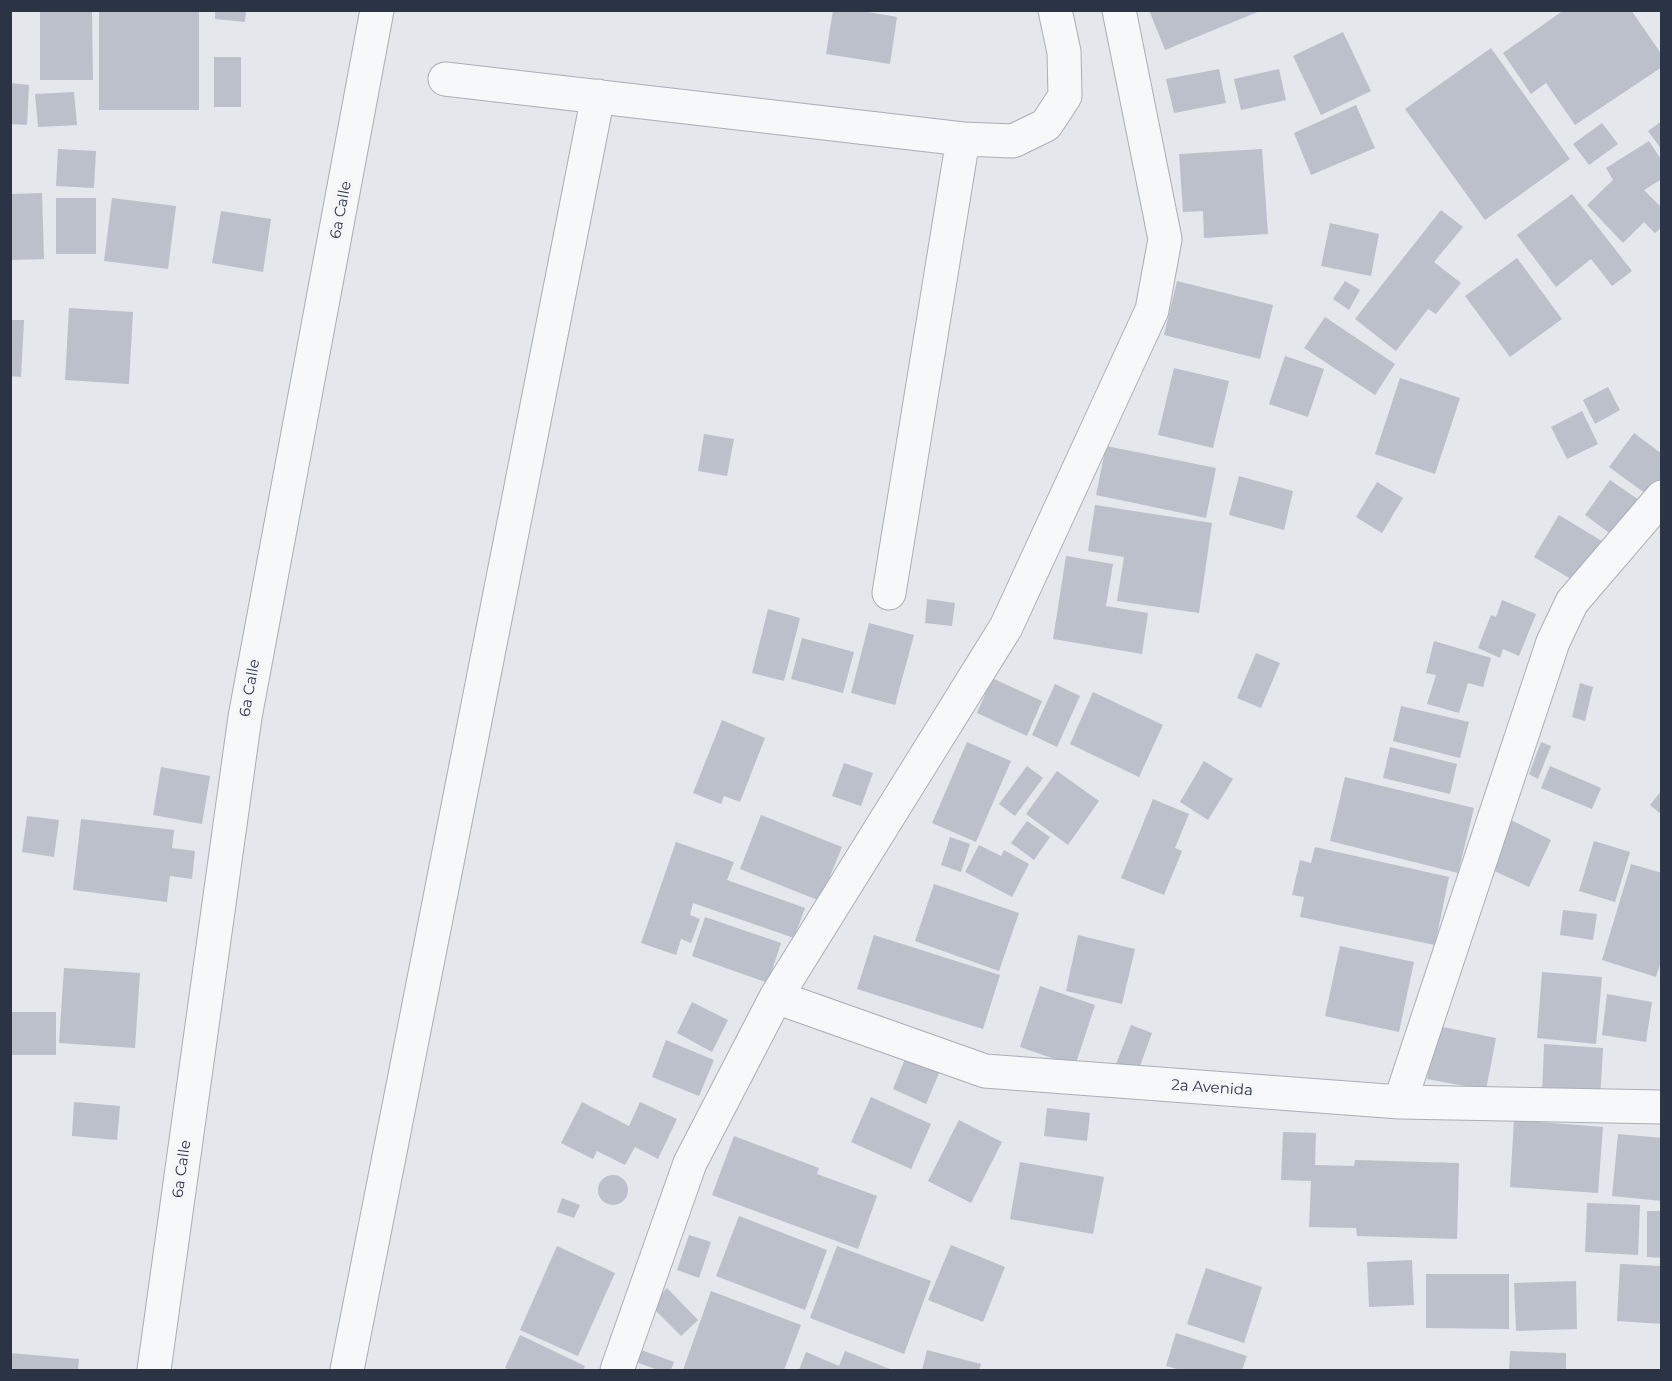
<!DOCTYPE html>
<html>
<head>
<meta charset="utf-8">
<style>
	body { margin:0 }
	#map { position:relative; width:1672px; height:1381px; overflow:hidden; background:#e4e7ec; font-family:Montserrat,sans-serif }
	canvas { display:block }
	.frame { position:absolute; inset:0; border:12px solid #2b3445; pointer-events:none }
</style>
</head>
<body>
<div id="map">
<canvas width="1672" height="1381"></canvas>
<div class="frame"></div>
</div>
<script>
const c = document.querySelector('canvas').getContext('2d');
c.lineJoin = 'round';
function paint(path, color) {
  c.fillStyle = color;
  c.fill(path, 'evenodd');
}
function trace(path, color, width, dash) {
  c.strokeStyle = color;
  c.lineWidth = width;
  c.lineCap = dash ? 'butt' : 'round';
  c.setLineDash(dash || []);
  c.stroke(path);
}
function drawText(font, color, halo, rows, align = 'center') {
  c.font = font + ' Montserrat,sans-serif';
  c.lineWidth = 6;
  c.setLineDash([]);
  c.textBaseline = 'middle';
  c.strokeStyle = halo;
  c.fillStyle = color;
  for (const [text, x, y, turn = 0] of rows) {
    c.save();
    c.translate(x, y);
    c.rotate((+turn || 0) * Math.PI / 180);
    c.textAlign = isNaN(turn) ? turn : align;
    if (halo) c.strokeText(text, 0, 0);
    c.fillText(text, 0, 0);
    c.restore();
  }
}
const building = new Path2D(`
	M 40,10 L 92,10 L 93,80 L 40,80 Z
	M 99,10 L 199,10 L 199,110 L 99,110 Z
	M 215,10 L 246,10 L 245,22 L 215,19 Z
	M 833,10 L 856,10 L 897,17 L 890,64 L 826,54 Z
	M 1149,10 L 1260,10 L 1260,11 L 1165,50 Z
	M 1564,10 L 1631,10 L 1662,55 L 1662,67 L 1575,125 L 1546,83 L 1531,94 L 1503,53 Z
	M 1343,32 L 1371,91 L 1321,115 L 1293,56 Z
	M 1491,48 L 1570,159 L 1485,220 L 1405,109 Z
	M 214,57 L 241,57 L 241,107 L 214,107 Z
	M 1219,69 L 1226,103 L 1174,113 L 1166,79 Z
	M 1279,69 L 1286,100 L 1241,110 L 1234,79 Z
	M 10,83 L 29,85 L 27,125 L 10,124 Z
	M 74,92 L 77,125 L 38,127 L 35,94 Z
	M 1356,105 L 1375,148 L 1311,175 L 1294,133 Z
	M 1662,121 L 1662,150 L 1648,131 Z
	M 1602,123 L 1618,144 L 1589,165 L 1573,144 Z
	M 1649,141 L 1662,161 L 1662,179 L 1644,190 L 1662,208 L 1662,227 L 1655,233 L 1644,222 L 1623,243 L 1587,205 L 1613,180 L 1606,168 Z
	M 58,149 L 96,151 L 94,188 L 56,186 Z
	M 1262,149 L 1268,234 L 1204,238 L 1203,211 L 1183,212 L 1179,154 Z
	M 42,193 L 44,259 L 10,260 L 10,194 Z
	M 1572,194 L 1632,271 L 1612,286 L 1591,259 L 1556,287 L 1517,235 Z
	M 56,198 L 96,198 L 96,254 L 56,254 Z
	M 112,198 L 176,206 L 168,269 L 104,261 Z
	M 1441,210 L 1463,227 L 1434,262 L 1461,283 L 1436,314 L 1428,309 L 1396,351 L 1355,319 Z
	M 221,211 L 271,219 L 263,272 L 212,263 Z
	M 1330,223 L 1379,234 L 1371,276 L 1321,266 Z
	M 1517,258 L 1562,319 L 1510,357 L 1465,296 Z
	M 1177,281 L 1273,305 L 1260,359 L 1164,335 Z
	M 1345,281 L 1360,290 L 1349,310 L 1333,299 Z
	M 69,308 L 133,312 L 129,384 L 65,380 Z
	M 1325,317 L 1395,364 L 1375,395 L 1304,348 Z
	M 10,320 L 24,320 L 21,377 L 10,376 Z
	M 1285,356 L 1324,369 L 1308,417 L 1269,404 Z
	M 1174,368 L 1229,381 L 1213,448 L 1158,435 Z
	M 1400,378 L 1460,398 L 1435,474 L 1375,454 Z
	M 1608,387 L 1620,410 L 1595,424 L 1583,400 Z
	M 1582,411 L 1598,444 L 1567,459 L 1551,427 Z
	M 1634,433 L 1662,454 L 1662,487 L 1653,499 L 1609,467 Z
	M 704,434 L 734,439 L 727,476 L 698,471 Z
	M 1106,446 L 1216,468 L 1206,518 L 1096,495 Z
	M 1239,476 L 1293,491 L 1284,530 L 1229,515 Z
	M 1610,480 L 1645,504 L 1619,540 L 1585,515 Z
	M 1377,482 L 1403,498 L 1382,533 L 1356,517 Z
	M 1095,505 L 1212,523 L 1199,613 L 1117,601 L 1124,557 L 1088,551 Z
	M 1559,515 L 1605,543 L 1581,585 L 1534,557 Z
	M 1066,556 L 1113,564 L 1106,606 L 1148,613 L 1142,654 L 1053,639 Z
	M 927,599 L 955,603 L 952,626 L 925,623 Z
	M 1502,600 L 1536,614 L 1519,656 L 1503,649 L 1500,658 L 1478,648 L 1491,615 L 1496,617 Z
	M 768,609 L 800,618 L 784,681 L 752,673 Z
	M 869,623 L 914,635 L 895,705 L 851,693 Z
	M 802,638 L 854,652 L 843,693 L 791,679 Z
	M 1434,641 L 1491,658 L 1483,687 L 1468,683 L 1459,713 L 1427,704 L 1436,675 L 1426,673 Z
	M 1256,653 L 1280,663 L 1261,708 L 1237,698 Z
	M 992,678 L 1042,701 L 1027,736 L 977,713 Z
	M 1580,683 L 1593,687 L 1585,721 L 1572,717 Z
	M 1055,684 L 1080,696 L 1057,747 L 1032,735 Z
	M 1093,692 L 1163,725 L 1139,777 L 1070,744 Z
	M 1401,706 L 1469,722 L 1460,758 L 1393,741 Z
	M 722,720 L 765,738 L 740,802 L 724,796 L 721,804 L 693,793 Z
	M 967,742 L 1011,761 L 976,842 L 932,823 Z
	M 1541,742 L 1551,746 L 1538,779 L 1529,774 Z
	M 1390,747 L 1457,764 L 1450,794 L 1383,778 Z
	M 1204,761 L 1233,779 L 1208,820 L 1180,802 Z
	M 844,763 L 873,773 L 861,806 L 832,796 Z
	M 1027,766 L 1043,778 L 1015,816 L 999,804 Z
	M 1550,766 L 1601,788 L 1592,809 L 1541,788 Z
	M 161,767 L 210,776 L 202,824 L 153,815 Z
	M 1057,771 L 1099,801 L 1068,845 L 1026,814 Z
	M 1345,777 L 1474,808 L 1458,873 L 1330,841 Z
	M 1662,790 L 1662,815 L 1650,805 Z
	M 1153,799 L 1189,814 L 1175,848 L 1182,851 L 1164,895 L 1121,878 Z
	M 761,815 L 842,847 L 820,901 L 740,869 Z
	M 27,816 L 59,820 L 54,857 L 22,852 Z
	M 81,819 L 174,830 L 172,848 L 195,851 L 192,879 L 170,876 L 167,902 L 73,890 Z
	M 1511,820 L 1551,840 L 1529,887 L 1488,868 Z
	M 1027,821 L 1050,837 L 1034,860 L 1011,843 Z
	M 950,837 L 970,844 L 961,872 L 941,865 Z
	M 1594,841 L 1630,852 L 1615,902 L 1579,891 Z
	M 676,842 L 734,862 L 727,880 L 805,908 L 794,938 L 693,903 L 690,915 L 700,919 L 691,943 L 681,939 L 676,955 L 641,943 Z
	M 979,845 L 1001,856 L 1004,850 L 1029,864 L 1012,897 L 965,872 Z
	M 1315,847 L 1449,877 L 1435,945 L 1300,917 L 1304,897 L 1292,895 L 1300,860 L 1311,863 Z
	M 1631,864 L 1662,873 L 1662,958 L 1656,977 L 1602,960 Z
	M 934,884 L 1019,913 L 999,971 L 915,941 Z
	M 1563,910 L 1597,914 L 1593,940 L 1560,935 Z
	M 705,917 L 781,943 L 768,983 L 692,956 Z
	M 874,935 L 1000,975 L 983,1029 L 857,989 Z
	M 1078,935 L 1135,949 L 1122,1004 L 1066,991 Z
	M 1340,946 L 1414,962 L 1399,1032 L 1325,1016 Z
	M 64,968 L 140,973 L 135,1048 L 59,1043 Z
	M 1542,972 L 1602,977 L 1596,1044 L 1537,1038 Z
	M 1040,986 L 1095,1005 L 1075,1066 L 1020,1047 Z
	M 1607,994 L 1652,1002 L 1646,1042 L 1602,1035 Z
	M 692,1002 L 728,1020 L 712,1052 L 677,1033 Z
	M 10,1012 L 56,1012 L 56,1055 L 10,1055 Z
	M 1131,1025 L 1152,1033 L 1137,1074 L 1115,1067 Z
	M 1438,1026 L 1496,1038 L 1486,1090 L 1427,1079 Z
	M 666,1040 L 714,1060 L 699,1096 L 652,1077 Z
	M 1544,1044 L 1603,1048 L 1600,1100 L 1542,1096 Z
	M 909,1049 L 943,1064 L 926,1104 L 893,1089 Z
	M 871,1097 L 931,1124 L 911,1169 L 851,1142 Z
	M 74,1102 L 120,1106 L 117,1140 L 72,1136 Z
	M 582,1102 L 629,1126 L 640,1102 L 677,1119 L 658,1159 L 635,1147 L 625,1165 L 597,1151 L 593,1159 L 561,1143 Z
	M 1047,1108 L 1090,1113 L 1087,1141 L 1044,1136 Z
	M 959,1120 L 1002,1142 L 971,1203 L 928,1181 Z
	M 1514,1120 L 1603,1127 L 1598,1193 L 1510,1187 Z
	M 1283,1132 L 1316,1133 L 1315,1165 L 1354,1166 L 1355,1160 L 1459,1163 L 1457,1239 L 1357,1236 L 1356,1228 L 1309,1227 L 1311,1181 L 1281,1180 Z
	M 1618,1134 L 1662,1138 L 1662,1201 L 1612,1196 Z
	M 734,1136 L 819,1168 L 817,1174 L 877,1196 L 858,1249 L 712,1195 Z
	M 1020,1162 L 1104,1177 L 1093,1234 L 1010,1219 Z
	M598 1190a15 15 0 1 1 30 0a15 15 0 1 1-30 0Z
	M 562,1198 L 580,1205 L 574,1218 L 557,1212 Z
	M 1587,1203 L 1640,1205 L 1638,1255 L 1585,1252 Z
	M 1647,1211 L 1662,1211 L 1662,1258 L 1647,1257 Z
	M 739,1216 L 827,1250 L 805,1310 L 716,1276 Z
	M 689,1235 L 711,1242 L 699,1278 L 677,1270 Z
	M 951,1245 L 1005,1267 L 983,1322 L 928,1300 Z
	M 557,1246 L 615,1273 L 578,1356 L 520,1330 Z
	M 837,1246 L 931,1281 L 904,1354 L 810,1318 Z
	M 1412,1260 L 1414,1305 L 1369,1307 L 1367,1262 Z
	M 1620,1264 L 1662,1266 L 1662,1324 L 1617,1321 Z
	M 1206,1268 L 1262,1287 L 1244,1343 L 1187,1324 Z
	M 1426,1274 L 1509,1274 L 1509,1329 L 1426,1328 Z
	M 1576,1281 L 1577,1329 L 1516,1331 L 1514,1283 Z
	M 667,1288 L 698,1320 L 681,1336 L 650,1305 Z
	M 711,1291 L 801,1325 L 784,1370 L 683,1370 Z
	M 1176,1333 L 1247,1356 L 1242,1370 L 1181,1370 L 1166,1366 Z
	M 520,1335 L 585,1366 L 583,1370 L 511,1370 L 505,1368 Z
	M 633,1347 L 674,1362 L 671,1370 L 658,1370 L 628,1359 Z
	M 927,1350 L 981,1364 L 979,1370 L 922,1370 Z
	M 845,1351 L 892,1370 L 799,1370 L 806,1352 L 839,1366 Z
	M 1510,1351 L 1566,1353 L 1566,1370 L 1509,1370 Z
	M 10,1353 L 79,1359 L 78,1370 L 10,1370 Z`);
const street = new Path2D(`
	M 445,79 L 963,139 L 1013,141 L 1046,125 L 1065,96 L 1064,52 L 1055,10
	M 889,593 L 963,139
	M 776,997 L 985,1071 L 1400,1102 L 1662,1107
	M 1400,1102 L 1553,642 L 1572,602 L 1662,497
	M 154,1370 L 245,717 L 377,10
	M 347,1370 L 598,96
	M 617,1370 L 690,1163 L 776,997 L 1006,627 L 1152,310 L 1165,239 L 1119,10`);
const streetNames = [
	["6a Calle",341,210,-79],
	["6a Calle",250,688,-80],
	["2a Avenida",1212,1088,4],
	["6a Calle",182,1169,-82]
];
paint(building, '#bbc0ca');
trace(street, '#a9aeb7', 35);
trace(street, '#f7f8fa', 33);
drawText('15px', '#2b3445', '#f4f6f9', streetNames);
</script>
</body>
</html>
